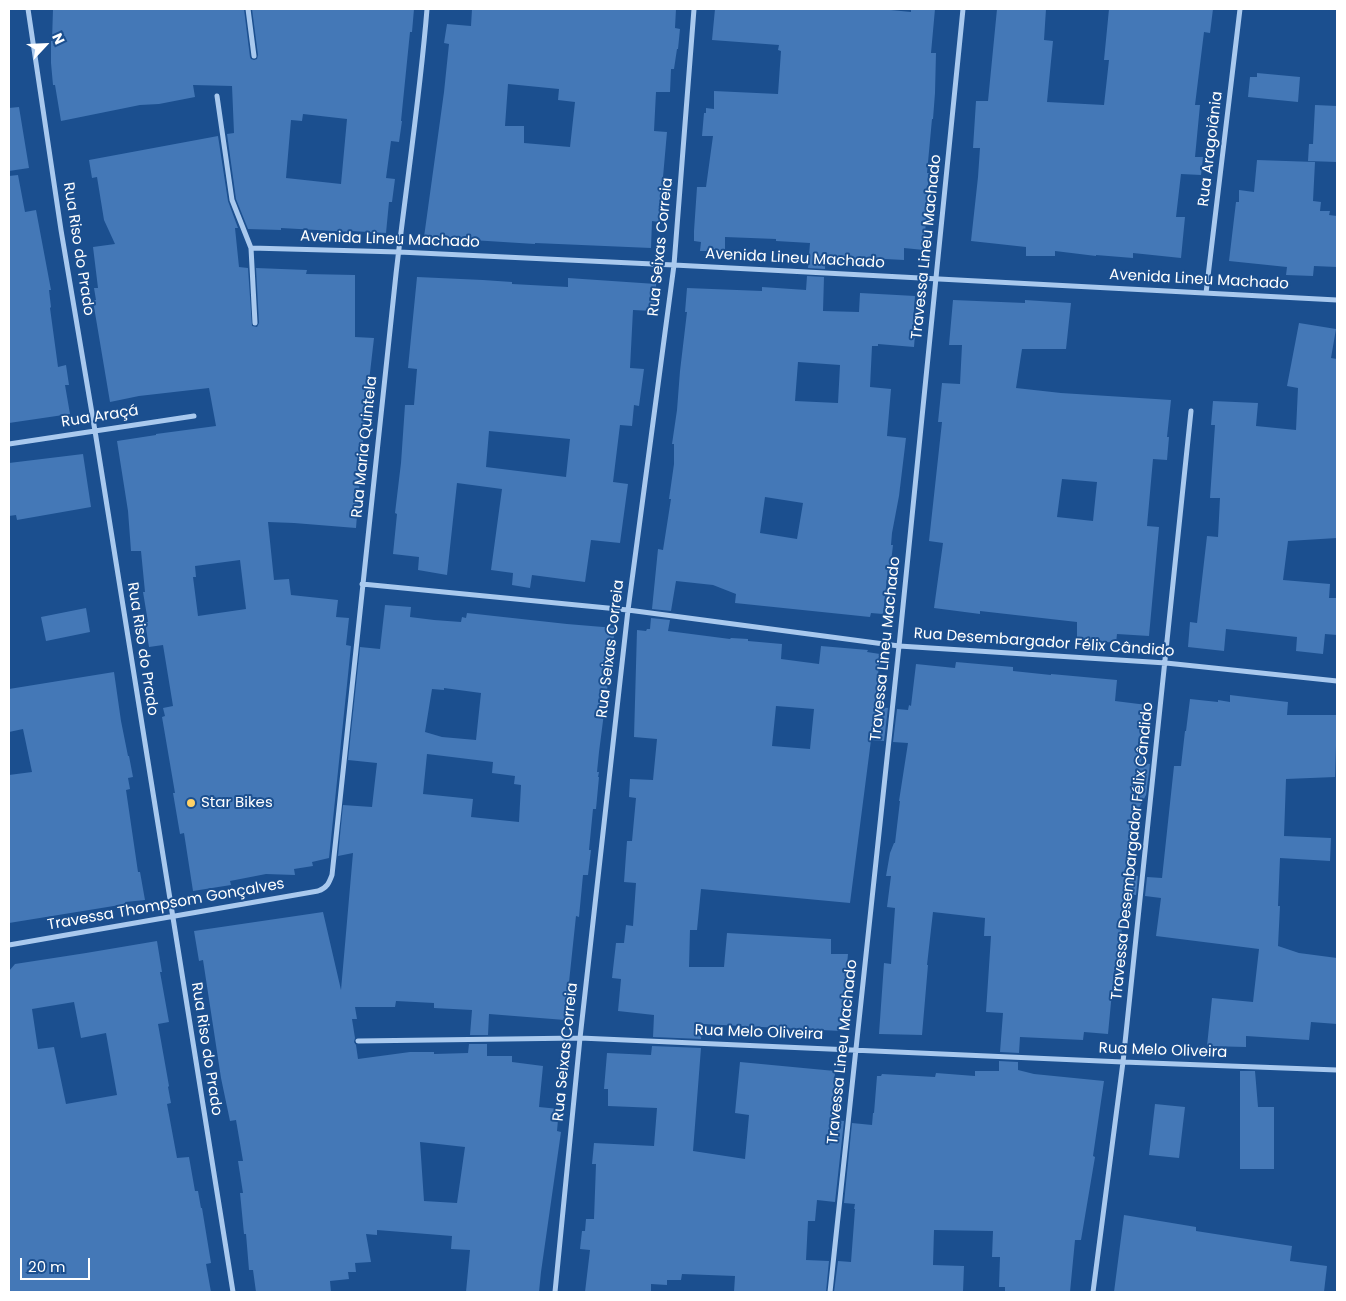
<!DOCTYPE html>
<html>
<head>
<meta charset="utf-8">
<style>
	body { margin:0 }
	#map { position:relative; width:1346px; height:1301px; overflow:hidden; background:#1b4f8f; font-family:Poppins,sans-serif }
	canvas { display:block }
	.frame { position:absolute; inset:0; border:10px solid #fff; pointer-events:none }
	.north { position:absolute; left:20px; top:20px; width:50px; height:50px; -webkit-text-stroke:4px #1b4f8f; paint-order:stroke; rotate:65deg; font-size:14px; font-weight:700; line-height:20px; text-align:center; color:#fff }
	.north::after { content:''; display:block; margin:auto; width:18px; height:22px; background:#fff; clip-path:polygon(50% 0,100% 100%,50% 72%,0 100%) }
	.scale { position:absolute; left:20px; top:1258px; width:70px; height:22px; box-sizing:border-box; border:2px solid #fff; border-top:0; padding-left:6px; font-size:15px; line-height:18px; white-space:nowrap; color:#fff; -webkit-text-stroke:4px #1b4f8f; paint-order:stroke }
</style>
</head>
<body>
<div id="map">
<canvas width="1346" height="1301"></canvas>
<div class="frame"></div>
<div class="north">N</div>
<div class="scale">20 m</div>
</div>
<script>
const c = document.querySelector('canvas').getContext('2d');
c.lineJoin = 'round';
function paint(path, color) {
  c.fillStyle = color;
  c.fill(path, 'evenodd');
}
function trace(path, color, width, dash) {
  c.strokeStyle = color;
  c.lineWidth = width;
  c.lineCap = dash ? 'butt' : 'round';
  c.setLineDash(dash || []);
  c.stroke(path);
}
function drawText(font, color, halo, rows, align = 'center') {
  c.font = font + ' Poppins,sans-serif';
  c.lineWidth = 4;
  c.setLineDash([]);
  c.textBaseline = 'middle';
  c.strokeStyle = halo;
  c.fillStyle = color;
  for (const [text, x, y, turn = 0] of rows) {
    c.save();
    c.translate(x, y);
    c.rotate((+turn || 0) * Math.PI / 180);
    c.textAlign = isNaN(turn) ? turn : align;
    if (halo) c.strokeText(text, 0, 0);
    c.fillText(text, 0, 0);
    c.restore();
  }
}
const building = new Path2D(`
	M 53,9 L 244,9 L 250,57 L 251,59 L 254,60 L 257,59 L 258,55 L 252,9 L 414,9 L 412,32 L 410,32 L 401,121 L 402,121 L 399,142 L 391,141 L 386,178 L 395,179 L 392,202 L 389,202 L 386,233 L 351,231 L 352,232 L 281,228 L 281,230 L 248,229 L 236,199 L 227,134 L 234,133 L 232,86 L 193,85 L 195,97 L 159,104 L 140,105 L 61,121 L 55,85 L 53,85 L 51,63 L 51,41 L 52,41 ZM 303,114 L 347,119 L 341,184 L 286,178 L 291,120 L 302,121 Z
	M 472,9 L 676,9 L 675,28 L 680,29 L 678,49 L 677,49 L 674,69 L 671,69 L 670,92 L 656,92 L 654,131 L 667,132 L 659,222 L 652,221 L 651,248 L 535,243 L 535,244 L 424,237 L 444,92 L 449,44 L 444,43 L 447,24 L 471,26 ZM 508,84 L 559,89 L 558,100 L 575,102 L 570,147 L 524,143 L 524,126 L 505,126 Z
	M 715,9 L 881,9 L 911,12 L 911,9 L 935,9 L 931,53 L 936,53 L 935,93 L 933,119 L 932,119 L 927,173 L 929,173 L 924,250 L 904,248 L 904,260 L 867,258 L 866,263 L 825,261 L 825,269 L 808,268 L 810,243 L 776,241 L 776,239 L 725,237 L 725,251 L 700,251 L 701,242 L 694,241 L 694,231 L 697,187 L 706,187 L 713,136 L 702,136 L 704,113 L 706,113 L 706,108 L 714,109 L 714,91 L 778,94 L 781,51 L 778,50 L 779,45 L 712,40 Z
	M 997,9 L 1046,9 L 1044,40 L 1053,41 L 1047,102 L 1104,105 L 1109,60 L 1104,60 L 1109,9 L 1213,9 L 1210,33 L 1204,32 L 1195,105 L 1200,105 L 1195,157 L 1203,157 L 1201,175 L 1181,174 L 1176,217 L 1185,217 L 1181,258 L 1133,253 L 1133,258 L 1096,255 L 1096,256 L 1055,251 L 1055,256 L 1026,256 L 1026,247 L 971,241 L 978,177 L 980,148 L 973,148 L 976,101 L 988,101 Z
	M 1257,73 L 1300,77 L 1298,102 L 1248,97 L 1250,77 L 1257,77 Z
	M 1315,105 L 1337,106 L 1337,162 L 1308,161 L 1309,144 L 1313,144 Z
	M 19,107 L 29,168 L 9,171 L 9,108 Z
	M 218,136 L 228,201 L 238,228 L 235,228 L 239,267 L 248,268 L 252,326 L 257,327 L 259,323 L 256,268 L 307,270 L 306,274 L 355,275 L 355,337 L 374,338 L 365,416 L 356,528 L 294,523 L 268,522 L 274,580 L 289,579 L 291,595 L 338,600 L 336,617 L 349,618 L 346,645 L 351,646 L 329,858 L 312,862 L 313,866 L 294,869 L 295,875 L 266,874 L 230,881 L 231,885 L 193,891 L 184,833 L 180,834 L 173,793 L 175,793 L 162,717 L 165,716 L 163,708 L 173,706 L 163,645 L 149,647 L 145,622 L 148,622 L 143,592 L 145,592 L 141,551 L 131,551 L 128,511 L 117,441 L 156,435 L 156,434 L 216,426 L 209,388 L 139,396 L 110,402 L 93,301 L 96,300 L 94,288 L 98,288 L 93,247 L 115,244 L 104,220 L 97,177 L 92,178 L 89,160 ZM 240,560 L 246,609 L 198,616 L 193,577 L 196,577 L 195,566 Z
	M 1257,160 L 1315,162 L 1313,201 L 1321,202 L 1320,211 L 1330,211 L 1329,215 L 1337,216 L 1337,267 L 1314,266 L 1313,276 L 1286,275 L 1287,267 L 1229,261 L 1236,202 L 1239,202 L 1239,190 L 1254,192 Z
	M 18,175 L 25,212 L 36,210 L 51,290 L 49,290 L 51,307 L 50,308 L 58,367 L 66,365 L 69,385 L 65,385 L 70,414 L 9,423 L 9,176 Z
	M 807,276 L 824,277 L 823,311 L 859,312 L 860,293 L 915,296 L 913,322 L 916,322 L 914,347 L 878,344 L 878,346 L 872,346 L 870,387 L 891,389 L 887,436 L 906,438 L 899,496 L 892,533 L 891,545 L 893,545 L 890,571 L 888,570 L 883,614 L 871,613 L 870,617 L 735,603 L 736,594 L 713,585 L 676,581 L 671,611 L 652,609 L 658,549 L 663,550 L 671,499 L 669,499 L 674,464 L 674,444 L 672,444 L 677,410 L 680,371 L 687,312 L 685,312 L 687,288 L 762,291 L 762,287 L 806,290 ZM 798,362 L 840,365 L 838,403 L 795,401 ZM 765,497 L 803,503 L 797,539 L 760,533 Z
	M 417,277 L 483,280 L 512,282 L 512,284 L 568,287 L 568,278 L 656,284 L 656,287 L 657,287 L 653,311 L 633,310 L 630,368 L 644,369 L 639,406 L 634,405 L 632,426 L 620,425 L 613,482 L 628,484 L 620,543 L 591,540 L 585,582 L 532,575 L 530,588 L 512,585 L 513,573 L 491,570 L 502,489 L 457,483 L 447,575 L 418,570 L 419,557 L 393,554 L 397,514 L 395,513 L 401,463 L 405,405 L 414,405 L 417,369 L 408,368 ZM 489,431 L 570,439 L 566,477 L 486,467 Z
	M 953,300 L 1025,303 L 1025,300 L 1071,303 L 1066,349 L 1022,349 L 1016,388 L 1061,393 L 1171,400 L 1167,437 L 1169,437 L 1167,460 L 1153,459 L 1147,526 L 1159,527 L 1149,636 L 1117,634 L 1116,643 L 1077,639 L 1077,622 L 980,611 L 980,614 L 934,608 L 943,543 L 929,541 L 942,422 L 938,422 L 942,383 L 960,384 L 962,345 L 949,345 ZM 1062,479 L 1097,482 L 1093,521 L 1057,517 Z
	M 1299,323 L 1336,329 L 1331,358 L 1337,359 L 1337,538 L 1288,541 L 1283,580 L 1330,584 L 1329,598 L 1337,598 L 1337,635 L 1325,634 L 1323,654 L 1296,651 L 1297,637 L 1226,629 L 1224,651 L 1188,647 L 1190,622 L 1197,623 L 1207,536 L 1218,537 L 1220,498 L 1210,498 L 1215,425 L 1211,425 L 1213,401 L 1258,403 L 1256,426 L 1296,430 L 1298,388 L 1287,386 Z
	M 83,454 L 91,507 L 17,520 L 16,515 L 9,516 L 9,463 Z
	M 385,605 L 411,607 L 410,617 L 434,620 L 461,622 L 462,617 L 466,618 L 467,613 L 567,624 L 615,628 L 599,752 L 597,772 L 599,772 L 598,777 L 599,777 L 596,809 L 593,809 L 589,850 L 591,850 L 588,875 L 583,875 L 579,917 L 576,916 L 565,1020 L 489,1014 L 488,1035 L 470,1035 L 472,1010 L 434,1008 L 434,1003 L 396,1001 L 395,1007 L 355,1007 L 357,1019 L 352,1019 L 355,1038 L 354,1042 L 356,1045 L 358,1059 L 410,1052 L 434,1052 L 434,1054 L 468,1053 L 469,1044 L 487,1044 L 487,1056 L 512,1056 L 512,1062 L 543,1066 L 539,1107 L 559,1109 L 557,1131 L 561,1132 L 541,1272 L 539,1292 L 466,1292 L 470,1250 L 451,1249 L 452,1236 L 377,1230 L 377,1235 L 366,1234 L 371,1262 L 355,1263 L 356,1272 L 348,1272 L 349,1279 L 330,1281 L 331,1292 L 256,1292 L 253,1270 L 249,1270 L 246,1234 L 244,1234 L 240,1193 L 243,1193 L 238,1161 L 243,1161 L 236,1120 L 230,1121 L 221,1078 L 203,960 L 199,961 L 194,931 L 323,912 L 341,990 L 353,853 L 338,856 L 343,805 L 372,807 L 377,763 L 348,760 L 360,647 L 380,649 ZM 444,688 L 481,693 L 476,740 L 442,737 L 425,732 L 432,689 L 444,690 ZM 427,754 L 493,762 L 492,773 L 515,776 L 514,784 L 521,785 L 519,822 L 471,817 L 473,799 L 423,794 ZM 420,1142 L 465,1147 L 457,1203 L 424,1201 Z
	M 86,608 L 90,632 L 46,641 L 41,617 Z
	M 651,618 L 670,620 L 668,631 L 730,639 L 731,638 L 748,639 L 748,641 L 782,644 L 781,659 L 819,664 L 821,646 L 868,650 L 867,652 L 880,654 L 875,707 L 888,708 L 884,741 L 871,740 L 850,903 L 701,889 L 697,930 L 690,930 L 689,967 L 724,967 L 727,933 L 831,939 L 831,954 L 848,954 L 841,1031 L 702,1024 L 701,1039 L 653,1037 L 654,1015 L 618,1011 L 621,979 L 612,978 L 616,943 L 624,943 L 626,925 L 633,926 L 636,883 L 624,882 L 627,841 L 632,841 L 636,798 L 629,797 L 630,779 L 653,780 L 657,739 L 634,737 L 637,630 L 646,631 L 647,629 L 650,629 ZM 776,706 L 814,709 L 810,749 L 772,746 Z
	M 956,662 L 1013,667 L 1013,671 L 1051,675 L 1051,674 L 1117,680 L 1115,701 L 1147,705 L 1144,731 L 1145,732 L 1141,763 L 1150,764 L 1146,795 L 1138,810 L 1132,812 L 1125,874 L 1138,876 L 1136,895 L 1126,894 L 1117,971 L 1114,971 L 1108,1034 L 1084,1032 L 1083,1040 L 1020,1037 L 1019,1053 L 1000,1052 L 1003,1013 L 986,1012 L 991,936 L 984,936 L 985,918 L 933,912 L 927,965 L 928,965 L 922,1035 L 879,1034 L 884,963 L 891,964 L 895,908 L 887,907 L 891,876 L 886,876 L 890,853 L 894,843 L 895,843 L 900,801 L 899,801 L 908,743 L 893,742 L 897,709 L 908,710 L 909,705 L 911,706 L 916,664 L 955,668 Z
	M 114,672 L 121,721 L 128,756 L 129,756 L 133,777 L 128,778 L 130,789 L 126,790 L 138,872 L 140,872 L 145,900 L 125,902 L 126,904 L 9,923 L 9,775 L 32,772 L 23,729 L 9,732 L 9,689 Z
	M 1230,695 L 1288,702 L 1287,715 L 1337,715 L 1335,777 L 1286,779 L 1284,836 L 1331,838 L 1330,861 L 1280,858 L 1278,906 L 1280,906 L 1278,946 L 1299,953 L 1337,958 L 1337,1024 L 1311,1022 L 1309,1040 L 1246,1036 L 1246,1047 L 1207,1046 L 1212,998 L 1253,1002 L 1259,949 L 1156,936 L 1161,898 L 1145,896 L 1147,877 L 1162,878 L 1174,766 L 1181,766 L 1185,731 L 1186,731 L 1190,699 L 1218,702 L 1218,700 L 1230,702 Z
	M 157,941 L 162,972 L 160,972 L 169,1022 L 158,1024 L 169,1086 L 168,1087 L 171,1103 L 167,1104 L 177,1158 L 189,1157 L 195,1191 L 198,1191 L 201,1208 L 202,1208 L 211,1263 L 206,1264 L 211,1292 L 9,1292 L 9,971 L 15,964 L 86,953 ZM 74,1002 L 81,1038 L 106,1033 L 117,1095 L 66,1104 L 54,1047 L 38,1049 L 32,1009 Z
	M 652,1046 L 701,1048 L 693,1151 L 745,1159 L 749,1115 L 735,1113 L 740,1062 L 835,1071 L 832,1121 L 834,1120 L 844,1121 L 835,1202 L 817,1200 L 815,1221 L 808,1221 L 806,1260 L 829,1261 L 826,1292 L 734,1292 L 735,1276 L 682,1274 L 681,1280 L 667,1280 L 667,1285 L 651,1284 L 651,1292 L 585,1292 L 590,1250 L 580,1249 L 582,1231 L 585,1231 L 586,1219 L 594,1219 L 596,1164 L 592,1164 L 594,1143 L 654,1146 L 657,1108 L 608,1106 L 608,1089 L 604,1089 L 607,1053 L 651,1055 Z
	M 999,1061 L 1018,1062 L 1018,1070 L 1034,1074 L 1104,1081 L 1093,1156 L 1095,1157 L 1081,1240 L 1075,1240 L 1070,1292 L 1005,1292 L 1005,1287 L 999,1287 L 1000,1257 L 992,1257 L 993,1231 L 934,1230 L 933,1265 L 964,1266 L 963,1292 L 834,1292 L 838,1261 L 851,1262 L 855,1209 L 854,1209 L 855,1204 L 844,1203 L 852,1123 L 872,1125 L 873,1113 L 874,1113 L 877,1076 L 881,1076 L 882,1074 L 935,1077 L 936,1073 L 975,1076 L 975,1071 L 999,1071 Z
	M 1240,1071 L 1255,1071 L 1258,1107 L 1274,1107 L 1274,1169 L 1240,1169 Z
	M 1155,1104 L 1185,1107 L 1179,1158 L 1149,1155 Z
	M 1124,1215 L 1196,1227 L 1196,1231 L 1292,1246 L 1290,1261 L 1327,1266 L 1324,1292 L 1114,1292 Z`);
const minor = new Path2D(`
	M 28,9 L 61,230 L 95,431 L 233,1292
	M 248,9 L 254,56
	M 217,96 L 232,200 L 251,248 L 255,323
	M 251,248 L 399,252 L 674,265 L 1337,300
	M 1206,293 L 1240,9
	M 9,444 L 194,416
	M 362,584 L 628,610 L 899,646 L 1166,663 L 1337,681
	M 9,945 L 318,891 C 327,888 329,883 332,875 C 352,674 374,474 396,274 C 406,186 420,97 427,9
	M 358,1041 L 580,1038 L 1123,1062 L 1337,1070
	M 555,1292 L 580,1038 L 628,610 L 674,265 L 694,9
	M 830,1292 L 899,646 L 963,9
	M 1093,1292 L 1123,1062 L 1191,411`);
const markers = [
	[191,803,5,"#ffd166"]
];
const streetNames = [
	["Rua Aragoiânia",1211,149,-83],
	["Avenida Lineu Machado",390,240,2],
	["Rua Seixas Correia",661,247,-84],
	["Travessa Lineu Machado",927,247,-84],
	["Rua Riso do Prado",78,249,81],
	["Avenida Lineu Machado",795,259,3],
	["Avenida Lineu Machado",1199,280,3],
	["Rua Araçá",100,417,-9],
	["Rua Maria Quintela",365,447,-84],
	["Rua Desembargador Félix Cândido",1044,643,4],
	["Rua Riso do Prado",142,649,81],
	["Rua Seixas Correia",611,649,-83],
	["Travessa Lineu Machado",886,649,-84],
	["Travessa Desembargador Félix Cândido",1133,851,-84],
	["Travessa Thompsom Gonçalves",166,905,-10],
	["Rua Melo Oliveira",759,1033,2],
	["Rua Riso do Prado",206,1049,81],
	["Rua Melo Oliveira",1163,1051,2],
	["Rua Seixas Correia",566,1052,-84],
	["Travessa Lineu Machado",843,1052,-84]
];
const poiNames = [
	["Star Bikes",201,803]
];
paint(building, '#4478b7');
trace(minor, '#a9c9ee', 5);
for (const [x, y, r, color] of markers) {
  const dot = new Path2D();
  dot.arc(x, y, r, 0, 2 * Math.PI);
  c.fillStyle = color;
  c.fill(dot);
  trace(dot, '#1b4f8f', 2);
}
drawText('15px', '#fff', '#1b4f8f', streetNames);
drawText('15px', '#fff', '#1b4f8f', poiNames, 'left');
</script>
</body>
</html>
